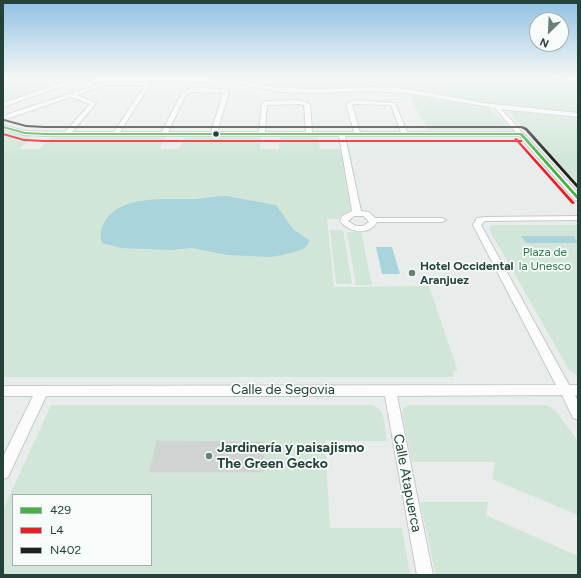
<!DOCTYPE html>
<html>
<head>
<meta charset="utf-8">
<style>
	body { margin:0 }
	#map { position:relative; width:581px; height:578px; overflow:hidden; background:#e8edeb; font-family:Figtree,sans-serif }
	canvas { display:block }
	.frame { position:absolute; inset:0; border:4px solid #24423a; pointer-events:none }
	.legend { position:absolute; left:12px; top:494px; width:140px; height:72px; box-sizing:border-box; background:#f7fbf9; border:1px solid #a3b1ad; margin:0; padding:5px 7px; list-style:none; font-size:12px; color:#24423a }
	.legend li { display:flex; align-items:center; gap:8px; height:20px }
	.legend b { width:20px; border:1px solid #a3b1ad }
	.north { position:absolute; left:529px; top:12px; width:40px; height:40px; box-sizing:border-box; background:#f7fbf9; border:1px solid #a3b1ad; border-radius:50%; rotate:204deg; font-size:11px; font-weight:700; line-height:16px; text-align:center; color:#24423a }
	.north::after { content:''; display:block; margin:auto; width:14px; height:18px; background:#697e78; clip-path:polygon(50% 0,100% 100%,50% 72%,0 100%) }
</style>
</head>
<body>
<div id="map">
<canvas width="581" height="578"></canvas>
<div class="frame"></div>
<ul class="legend">
<li><b style="height:5px;background:#48b146"></b>429</li>
<li><b style="height:5px;background:#ee1c25"></b>L4</li>
<li><b style="height:5px;background:#231f20"></b>N402</li>
</ul>
<div class="north">N</div>
</div>
<script>
const c = document.querySelector('canvas').getContext('2d');
c.lineJoin = 'round';
function paint(path, color) {
  c.fillStyle = color;
  c.fill(path, 'evenodd');
}
function trace(path, color, width, dash) {
  c.strokeStyle = color;
  c.lineWidth = width;
  c.lineCap = dash ? 'butt' : 'round';
  c.setLineDash(dash || []);
  c.stroke(path);
}
function drawText(font, color, halo, rows, align = 'center') {
  c.font = font + ' Figtree,sans-serif';
  c.lineWidth = 3.5;
  c.setLineDash([]);
  c.textBaseline = 'middle';
  c.strokeStyle = halo;
  c.fillStyle = color;
  for (const [text, x, y, turn = 0] of rows) {
    c.save();
    c.translate(x, y);
    c.rotate((+turn || 0) * Math.PI / 180);
    c.textAlign = isNaN(turn) ? turn : align;
    if (halo) c.strokeText(text, 0, 0);
    c.fillText(text, 0, 0);
    c.restore();
  }
}
const green = new Path2D(`
	M 3,77 L 87,77 L 56,85 L 3,103 Z
	M 219,77 L 519,77 L 576,82 L 578,82 L 578,113 L 533,107 L 485,103 L 411,90 L 367,87 L 290,89 Z
	M 408,94 L 490,109 L 512,130 L 428,130 Z
	M 512,111 L 578,119 L 578,187 L 509,112 Z
	M 5,132 L 32,137 L 19,149 L 39,149 L 51,137 L 165,137 L 160,149 L 179,149 L 185,137 L 261,137 L 260,149 L 279,149 L 280,137 L 318,137 L 320,149 L 340,149 L 350,208 L 350,210 L 340,216 L 339,219 L 327,219 L 334,287 L 429,286 L 458,371 L 453,371 L 454,377 L 3,377 L 3,133 Z
	M 493,225 L 578,225 L 578,376 L 569,370 L 489,229 L 490,226 Z
	M 330,230 L 343,230 L 352,284 L 336,284 Z
	M 347,232 L 361,232 L 372,285 L 356,285 Z
	M 51,405 L 372,405 C 386,408 385,429 387,441 L 325,441 L 330,528 L 402,528 L 410,575 L 3,575 L 3,510 ZM 13,495 L 151,495 L 151,565 L 13,565 Z
	M 409,405 L 545,405 L 550,407 L 556,411 L 578,441 L 578,515 L 492,479 L 495,462 L 412,462 L 402,413 L 403,408 Z
	M 420,502 L 488,502 L 486,515 L 578,556 L 578,575 L 436,575 Z`);
const water = new Path2D(`
	M 226,196 L 276,205 L 293,229 L 309,240 L 308,244 L 303,249 L 291,253 L 272,257 L 227,255 L 192,248 L 171,250 L 121,248 L 102,243 C 100,234 100,231 104,223 C 119,194 167,200 195,199 C 205,198 215,196 226,196 Z
	M 521,236 L 573,236 L 578,243 L 526,243 Z
	M 376,247 L 392,247 L 400,274 L 382,274 Z`);
const canal = new Path2D(`
	M 536,77 L 551,77 L 574,81 L 571,83 Z`);
const building = new Path2D(`
	M 157,441 L 264,442 L 263,472 L 150,472 Z`);
const minor = new Path2D(`
	M 90,77 L 98,77 L 60,87 L 3,107 L 3,103 L 56,85 Z
	M 206,77 L 215,77 L 280,88 L 318,89 L 371,87 L 408,89 L 483,103 L 578,113 L 578,117 L 501,109 L 578,193 L 578,200 L 575,200 L 519,136 L 345,136 L 361,211 L 369,212 L 375,218 L 442,218 L 446,220 L 442,222 L 377,222 C 369,236 349,233 340,221 L 342,216 L 352,211 L 339,136 L 44,136 L 25,135 L 3,129 L 3,125 L 25,131 L 65,132 L 90,104 L 71,97 L 3,120 L 3,116 L 105,82 L 149,82 L 151,83 L 120,132 L 162,132 L 182,92 L 192,88 L 225,89 L 229,93 L 217,132 L 259,132 L 262,103 L 266,101 L 299,100 L 310,104 L 312,132 L 354,132 L 346,104 L 354,100 L 395,103 L 407,132 L 516,132 L 495,108 L 408,93 L 371,91 L 318,93 L 280,92 ZM 105,85 L 145,85 L 114,132 L 72,132 L 96,103 L 77,95 ZM 192,92 L 223,93 L 211,132 L 168,132 L 187,93 ZM 299,104 L 304,105 L 306,132 L 265,132 L 267,105 ZM 355,104 L 391,105 L 401,132 L 360,132 L 352,105 ZM 354,216 L 364,216 L 369,222 L 363,226 L 356,226 L 348,221 Z
	M 578,216 L 578,220 L 485,221 L 481,225 L 569,385 L 578,385 L 578,395 L 575,395 L 578,402 L 578,420 L 573,418 L 562,395 L 397,396 L 433,575 L 417,575 L 385,396 L 46,396 L 8,477 L 3,479 L 3,457 L 33,396 L 3,396 L 3,386 L 556,385 L 473,225 L 477,218 L 485,217 Z`);
const bus1 = new Path2D(`
	M 3,126 L 25,132 L 44,133 L 522,133 L 578,196 L 578,199 L 577,199 L 520,135 L 44,135 L 25,134 L 3,128 Z`);
const bus2 = new Path2D(`
	M 3,133 L 24,139 L 44,140 L 515,140 L 514,139 L 516,138 L 519,140 L 522,140 L 522,142 L 520,142 L 575,203 L 573,204 L 572,204 L 517,142 L 44,142 L 24,141 L 3,135 Z`);
const bus3 = new Path2D(`
	M 4,119 L 26,125 L 44,126 L 522,126 L 527,128 L 578,185 L 578,188 L 577,188 L 525,130 L 521,128 L 44,128 L 26,127 L 4,121 Z`);
const markers = [
	[216,134,3.5,"#24423a"],
	[412,273,4,"#697e78"],
	[209,456,4,"#697e78"]
];
const parkNames = [
	["Plaza de",545,252],
	["la Unesco",545,266]
];
const poiNames = [
	["Hotel Occidental",420,266],
	["Aranjuez",420,280]
];
const nearStreetnames = [
	["Calle de Segovia",283,390],
	["Calle Atapuerca",407,483,79]
];
const nearPoinames = [
	["Jardinería y paisajismo",217,448],
	["The Green Gecko",217,464]
];
paint(green, '#d1e6d8');
paint(water, '#a9d4db');
paint(canal, '#a9d4db');
paint(building, '#cfd4d2');
trace(building, '#d1d6d4', 1);
trace(minor, '#c5cac8', 2);
paint(minor, '#fcfcfc');
paint(bus1, '#48b146');
paint(bus2, '#ee1c25');
paint(bus3, '#231f20');
const sky = c.createLinearGradient(0, 0, 0, 158);
sky.addColorStop(0, '#8fc1e3');
sky.addColorStop(0.49, '#f5f7f6');
sky.addColorStop(1, '#f5f7f600');
c.fillStyle = sky;
c.fillRect(0, 0, 581, 158);
for (const [x, y, r, color] of markers) {
  const dot = new Path2D();
  dot.arc(x, y, r, 0, 2 * Math.PI);
  c.fillStyle = color;
  c.fill(dot);
  trace(dot, '#f7fbf9', 1.5);
}
drawText('12px', '#2d7a4b', '#f7fbf9', parkNames);
drawText('bold 12px', '#24423a', '#f7fbf9', poiNames, 'left');
drawText('14px', '#24423a', '#f7fbf9', nearStreetnames);
drawText('bold 14px', '#24423a', '#f7fbf9', nearPoinames, 'left');
</script>
</body>
</html>
